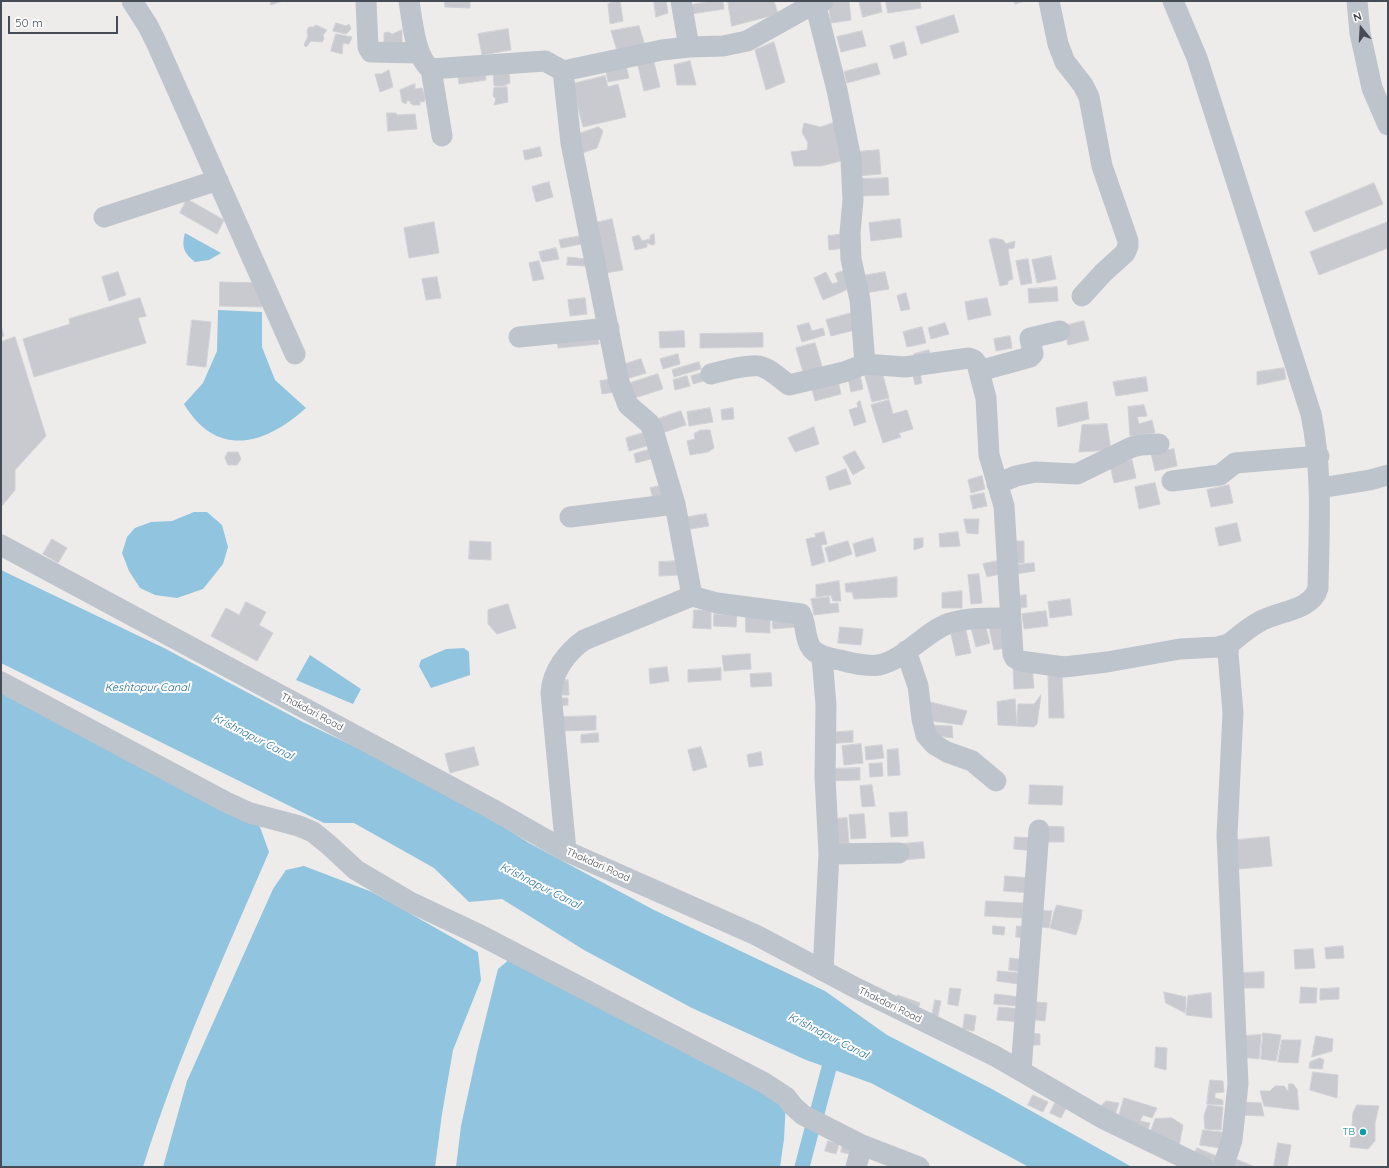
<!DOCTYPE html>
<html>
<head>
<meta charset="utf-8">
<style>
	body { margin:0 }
	#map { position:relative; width:1389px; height:1168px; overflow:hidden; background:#eeebeb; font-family:Quicksand,sans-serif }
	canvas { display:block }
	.frame { position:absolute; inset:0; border:2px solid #464c56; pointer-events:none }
	.north { position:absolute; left:1341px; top:8px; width:40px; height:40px; -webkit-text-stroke:3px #fff; paint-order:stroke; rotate:342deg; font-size:11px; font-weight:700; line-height:16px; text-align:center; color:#464c56 }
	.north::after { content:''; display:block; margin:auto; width:14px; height:18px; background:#464c56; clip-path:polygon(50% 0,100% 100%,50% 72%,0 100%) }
	.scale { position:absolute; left:8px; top:16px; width:110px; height:18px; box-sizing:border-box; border:2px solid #464c56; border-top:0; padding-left:5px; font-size:12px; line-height:14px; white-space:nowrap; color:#464c56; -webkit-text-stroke:3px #fff; paint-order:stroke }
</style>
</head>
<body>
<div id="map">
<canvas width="1389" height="1168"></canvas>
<div class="frame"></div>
<div class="north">N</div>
<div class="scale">50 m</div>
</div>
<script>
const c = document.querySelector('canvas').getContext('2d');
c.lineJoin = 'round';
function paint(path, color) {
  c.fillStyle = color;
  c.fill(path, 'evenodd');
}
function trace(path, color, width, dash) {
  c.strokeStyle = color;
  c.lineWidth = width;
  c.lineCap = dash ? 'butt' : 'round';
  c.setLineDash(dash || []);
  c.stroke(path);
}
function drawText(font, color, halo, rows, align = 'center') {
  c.font = font + ' Quicksand,sans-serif';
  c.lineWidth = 4;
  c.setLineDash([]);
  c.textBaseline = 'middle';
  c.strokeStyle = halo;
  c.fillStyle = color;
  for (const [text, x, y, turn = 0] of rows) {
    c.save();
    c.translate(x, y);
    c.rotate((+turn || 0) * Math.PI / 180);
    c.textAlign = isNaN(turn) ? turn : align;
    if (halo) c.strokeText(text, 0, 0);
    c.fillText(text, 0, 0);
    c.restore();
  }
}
const water = new Path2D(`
	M 185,233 L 221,253 L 209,260 L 195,262 C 184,253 181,247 185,233 Z
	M 218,310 L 262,312 L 262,347 L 275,380 L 306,408 C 265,445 217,459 184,404 L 203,383 L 217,351 Z
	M 194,512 L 207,512 L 222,525 L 228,547 L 223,564 L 203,589 L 177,598 L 155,595 L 140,588 L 129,571 L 122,553 L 127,537 L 135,528 L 151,522 L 172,521 Z
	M 1,570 L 164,648 L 303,722 L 442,788 L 529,843 L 654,910 L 825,991 L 887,1035 L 990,1088 L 1132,1167 L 1029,1167 L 871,1083 L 806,1060 L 692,1008 L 584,950 L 502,899 L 469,902 L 434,868 L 354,823 L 324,823 L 1,663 Z
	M 464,648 L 469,652 L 470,675 L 431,688 L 419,666 L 421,660 L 446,649 Z
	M 310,655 L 361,689 L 353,704 L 296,680 Z
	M 1,688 L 223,805 L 260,827 L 269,852 C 224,956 177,1059 143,1167 L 1,1167 Z
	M 304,866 L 372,892 L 478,952 L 481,980 L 453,1050 L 442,1114 L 435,1167 L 163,1167 L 187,1081 L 273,889 L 286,870 Z
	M 511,958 L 786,1100 L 784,1139 L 780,1167 L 456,1167 L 461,1126 L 477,1053 L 498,969 Z`);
const canal = new Path2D(`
	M 816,1117 L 829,1068
	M 802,1167 L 812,1129`);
const building = new Path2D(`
	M 271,1 L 283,1 L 271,5 Z
	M 445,1 L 470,1 L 470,8 L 445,7 Z
	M 615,1 L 620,1 L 623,21 L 610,24 L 608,4 Z
	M 654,1 L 666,1 L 668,13 L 656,17 Z
	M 712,1 L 723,1 L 724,9 L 691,14 L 690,5 Z
	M 728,1 L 774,1 L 778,14 L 732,26 Z
	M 840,1 L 849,1 L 851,20 L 831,23 L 828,3 Z
	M 859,1 L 880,1 L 882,12 L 863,17 Z
	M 886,1 L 920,1 L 921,8 L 888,13 Z
	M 1014,1 L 1025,1 L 1015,4 Z
	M 954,15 L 959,32 L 921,44 L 916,27 Z
	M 336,23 L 346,26 L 349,24 L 351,29 L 346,34 L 333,31 Z
	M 316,25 L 327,30 L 323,35 L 324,39 L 322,42 L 311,41 L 306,47 L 304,45 L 308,36 L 307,31 L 309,27 L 313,27 Z
	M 639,26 L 646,49 L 618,54 L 611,31 Z
	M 508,29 L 511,50 L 482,55 L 478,34 Z
	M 402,30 L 402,44 L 384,45 L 384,33 L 388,32 L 392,34 Z
	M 862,31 L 866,46 L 841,52 L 837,37 Z
	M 336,34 L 352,37 L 349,44 L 343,43 L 342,54 L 331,51 Z
	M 774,42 L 785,82 L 766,90 L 755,50 Z
	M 904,42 L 907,55 L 894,59 L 890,46 Z
	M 653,58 L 660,87 L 644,91 L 637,62 Z
	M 625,61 L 629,78 L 608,82 L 605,65 Z
	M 690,61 L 696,85 L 677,85 L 674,65 Z
	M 877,63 L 880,74 L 847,83 L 844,72 Z
	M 485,67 L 486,80 L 459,84 L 458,71 Z
	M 509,67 L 510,83 L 503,86 L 494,86 L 493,70 Z
	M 389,70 L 393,87 L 380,92 L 375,74 L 381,74 Z
	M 605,76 L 608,87 L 618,84 L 626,117 L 583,127 L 572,84 Z
	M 415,84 L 415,89 L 422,88 L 425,97 L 424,102 L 420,101 L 420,105 L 413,105 L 410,103 L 411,101 L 407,101 L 406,104 L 402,102 L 400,90 Z
	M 507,87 L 508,102 L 494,105 L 496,99 L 493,96 L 494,88 Z
	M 387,113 L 396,113 L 397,115 L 415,114 L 417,129 L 388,131 Z
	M 836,122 L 845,160 L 821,166 L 794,166 L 791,152 L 807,150 L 808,143 L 802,132 L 804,123 L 820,127 Z
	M 599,127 L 603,131 L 597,148 L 576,155 L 572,136 Z
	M 540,147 L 542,156 L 525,160 L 523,151 Z
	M 879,150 L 881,174 L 857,176 L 855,152 Z
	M 888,178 L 889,195 L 861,196 L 860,179 Z
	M 549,182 L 553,197 L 536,202 L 532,187 Z
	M 1374,183 L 1383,204 L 1314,232 L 1305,212 Z
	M 187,199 L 224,220 L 217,234 L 180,213 Z
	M 612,219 L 623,270 L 606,273 L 595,223 Z
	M 900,219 L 902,237 L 871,241 L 869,223 Z
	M 434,222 L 439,253 L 409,258 L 404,228 Z
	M 1388,222 L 1388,248 L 1319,275 L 1310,252 Z
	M 654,234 L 655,244 L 652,245 L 647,243 L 647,247 L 635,250 L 632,237 L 639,235 L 642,241 L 650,239 L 650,236 Z
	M 846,234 L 847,248 L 829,250 L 828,236 Z
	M 581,236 L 582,244 L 561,248 L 559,240 Z
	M 994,238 L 1003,240 L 1006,244 L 1015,241 L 1014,248 L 1008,249 L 1013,279 L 1008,281 L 1008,284 L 1000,286 L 989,240 Z
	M 556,248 L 559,259 L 542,262 L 539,252 Z
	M 1051,256 L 1056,279 L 1037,283 L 1032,260 Z
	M 568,257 L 586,259 L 585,266 L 567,265 Z
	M 1028,259 L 1032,283 L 1021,285 L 1016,261 Z
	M 539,261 L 544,279 L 533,281 L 529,263 Z
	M 849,269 L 853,284 L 844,291 L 823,300 L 814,278 L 826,272 L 832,284 L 838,282 L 835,274 Z
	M 118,272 L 126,295 L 109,301 L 102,277 Z
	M 885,272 L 889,289 L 865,293 L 862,276 Z
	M 437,277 L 441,298 L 426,300 L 422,279 Z
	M 220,282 L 262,283 L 262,307 L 220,306 Z
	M 1057,287 L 1058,301 L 1029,303 L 1028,289 Z
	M 906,293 L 910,309 L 901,311 L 897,296 Z
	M 140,298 L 146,316 L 138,318 L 146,343 L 34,377 L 23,339 L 70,324 L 69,319 Z
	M 585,298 L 587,314 L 570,316 L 568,300 Z
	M 987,298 L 991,315 L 968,320 L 965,302 Z
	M 855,312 L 859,329 L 831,336 L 826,320 Z
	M 192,320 L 211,322 L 206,367 L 187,365 Z
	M 1084,321 L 1089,340 L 1068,345 L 1064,326 Z
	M 809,323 L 812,331 L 823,328 L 825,335 L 802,342 L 797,326 Z
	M 945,323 L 949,334 L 931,339 L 928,328 Z
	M 1,326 L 4,336 L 1,337 Z
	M 922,327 L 926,343 L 907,347 L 903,332 Z
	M 684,331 L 685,347 L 660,348 L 659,332 Z
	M 598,333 L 599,344 L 558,348 L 557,338 Z
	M 763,333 L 763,347 L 700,348 L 700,334 Z
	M 1010,336 L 1012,348 L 996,351 L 994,339 Z
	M 15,337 L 46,436 L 15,470 L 15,490 L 1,507 L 1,342 Z
	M 815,343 L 824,373 L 805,379 L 796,348 Z
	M 929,350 L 931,359 L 916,363 L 914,354 Z
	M 678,354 L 680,364 L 663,369 L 660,359 Z
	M 641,359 L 646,373 L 623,380 L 619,366 Z
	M 699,362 L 701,369 L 674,377 L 672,370 Z
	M 881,368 L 889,398 L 872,402 L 863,369 Z
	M 919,368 L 922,383 L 915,385 L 913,375 Z
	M 1284,368 L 1286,379 L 1257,385 L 1257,372 Z
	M 706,372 L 708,380 L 693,384 L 691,376 Z
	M 658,374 L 663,389 L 631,399 L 627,384 Z
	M 837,375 L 841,394 L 815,401 L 810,381 Z
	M 860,375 L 863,389 L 851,392 L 848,378 Z
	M 687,376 L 690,386 L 675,390 L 673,380 Z
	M 1146,377 L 1148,391 L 1116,396 L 1113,382 Z
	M 613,379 L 615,392 L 602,394 L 600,381 Z
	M 889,400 L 893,414 L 907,410 L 913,429 L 899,433 L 901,437 L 883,443 L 871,405 Z
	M 860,401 L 866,422 L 854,426 L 849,410 L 858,407 L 857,403 Z
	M 1087,402 L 1089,419 L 1058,427 L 1056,408 Z
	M 1144,405 L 1147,416 L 1137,417 L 1139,424 L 1152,420 L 1155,433 L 1130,436 L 1128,407 Z
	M 710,408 L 713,422 L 689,426 L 687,412 Z
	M 733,408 L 734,419 L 722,420 L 721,410 Z
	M 681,411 L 686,425 L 659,434 L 655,420 Z
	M 1107,424 L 1111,450 L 1079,452 L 1082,425 Z
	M 814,427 L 819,444 L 795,452 L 788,438 Z
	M 701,430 L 710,430 L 714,448 L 708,452 L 690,455 L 687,441 L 695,439 L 694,434 Z
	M 647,432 L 650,445 L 629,451 L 626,438 Z
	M 655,448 L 658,457 L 636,463 L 634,454 Z
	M 1174,449 L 1177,466 L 1155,471 L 1151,453 Z
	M 855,451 L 865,468 L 853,475 L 843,457 Z
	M 228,452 L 238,452 L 241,459 L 237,465 L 228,465 L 225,458 Z
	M 1132,460 L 1136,478 L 1114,483 L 1110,465 Z
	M 846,469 L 851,484 L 829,490 L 826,477 Z
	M 982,476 L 985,489 L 971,493 L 968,480 Z
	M 1155,483 L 1160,504 L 1139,509 L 1135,487 Z
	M 664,485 L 667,498 L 654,502 L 650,488 Z
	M 1229,485 L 1233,503 L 1211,507 L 1207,490 Z
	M 984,493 L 987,506 L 973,509 L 970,496 Z
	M 706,514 L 709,526 L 685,530 L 683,518 Z
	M 964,519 L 979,519 L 978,534 L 967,533 Z
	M 1237,523 L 1241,541 L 1219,546 L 1215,528 Z
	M 824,532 L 827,544 L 821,545 L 825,562 L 812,566 L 806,539 L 816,537 L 815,534 Z
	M 958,532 L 960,546 L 940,547 L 939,534 Z
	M 873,538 L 876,551 L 856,557 L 853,544 Z
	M 923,538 L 923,547 L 914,550 L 914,539 Z
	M 52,539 L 67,548 L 58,563 L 43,554 Z
	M 470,541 L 491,542 L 491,560 L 469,559 Z
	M 848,541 L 852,554 L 829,562 L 825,548 Z
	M 1013,541 L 1024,541 L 1024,563 L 1013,563 Z
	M 680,561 L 681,575 L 659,576 L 659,562 Z
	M 997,561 L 1000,574 L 987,577 L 983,564 Z
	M 1034,563 L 1035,571 L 1009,575 L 1008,566 Z
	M 979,574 L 982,603 L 971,604 L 968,575 Z
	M 897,577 L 897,597 L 854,599 L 852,592 L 846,592 L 845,584 Z
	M 839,581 L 841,601 L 833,601 L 831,595 L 816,597 L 816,585 Z
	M 962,591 L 962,608 L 942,608 L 942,593 Z
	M 1026,595 L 1027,607 L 1015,609 L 1014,596 Z
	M 829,597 L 830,604 L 838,603 L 839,612 L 814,615 L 811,599 Z
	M 1070,599 L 1072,615 L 1050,618 L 1048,602 Z
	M 246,602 L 266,612 L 259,625 L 273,633 L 257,661 L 211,636 L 226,608 L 239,615 Z
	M 508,604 L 516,628 L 497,634 L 488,624 L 488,610 Z
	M 694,610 L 711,610 L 711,629 L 693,628 Z
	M 1046,611 L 1048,626 L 1024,629 L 1022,614 Z
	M 714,614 L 737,615 L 736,627 L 714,626 Z
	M 794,616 L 796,627 L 773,629 L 772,617 Z
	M 746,617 L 770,617 L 770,633 L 746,632 Z
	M 1001,621 L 1006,648 L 994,650 L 988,623 Z
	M 985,624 L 990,643 L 976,647 L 971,628 Z
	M 965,626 L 971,653 L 956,656 L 950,630 Z
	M 840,627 L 863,629 L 861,645 L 838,643 Z
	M 750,654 L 751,669 L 724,671 L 722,656 Z
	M 1032,665 L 1034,688 L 1014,689 L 1013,666 Z
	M 667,667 L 669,681 L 650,684 L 649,669 Z
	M 721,668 L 721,680 L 688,682 L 688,670 Z
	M 771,673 L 772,686 L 751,687 L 750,674 Z
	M 1062,674 L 1064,718 L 1049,718 L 1048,675 Z
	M 568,680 L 569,695 L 556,695 L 556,681 Z
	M 1041,695 L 1037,724 L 1034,727 L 1017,726 L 1018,704 L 1034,704 Z
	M 555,698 L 568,698 L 568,705 L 555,706 Z
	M 1015,699 L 1017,726 L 998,725 L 997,702 Z
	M 926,701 L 967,711 L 962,725 L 925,720 Z
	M 596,716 L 596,730 L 559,731 L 558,717 Z
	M 929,725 L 952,726 L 953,738 L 930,735 Z
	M 853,731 L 853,742 L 826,744 L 826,733 Z
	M 598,733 L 599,742 L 581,743 L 581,735 Z
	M 861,744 L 863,763 L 844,765 L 842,746 Z
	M 882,745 L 884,758 L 866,760 L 865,747 Z
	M 474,747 L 479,765 L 450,773 L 445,754 Z
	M 701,747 L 707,767 L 693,771 L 688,750 Z
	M 898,749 L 900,775 L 888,776 L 887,750 Z
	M 761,752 L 763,765 L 749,767 L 747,755 Z
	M 882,763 L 883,776 L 870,777 L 869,764 Z
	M 860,768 L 860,780 L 828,781 L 827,769 Z
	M 872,785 L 875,806 L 862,807 L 860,786 Z
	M 1030,785 L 1063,786 L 1062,805 L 1029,804 Z
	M 907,812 L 908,836 L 891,837 L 889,813 Z
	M 864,814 L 866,838 L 851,839 L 849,815 Z
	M 847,818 L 849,843 L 833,844 L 831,819 Z
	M 1044,826 L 1064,827 L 1064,842 L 1044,842 Z
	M 1015,837 L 1036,838 L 1035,851 L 1014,849 Z
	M 1269,837 L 1272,866 L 1239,869 L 1237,840 Z
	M 923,842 L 925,858 L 903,860 L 901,844 Z
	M 1005,876 L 1031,878 L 1030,893 L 1004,891 Z
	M 986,901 L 1023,903 L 1022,918 L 985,916 Z
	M 1057,905 L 1082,910 L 1081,919 L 1076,935 L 1050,928 L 1054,912 Z
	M 1035,910 L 1051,911 L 1052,910 L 1049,928 L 1033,926 Z
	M 993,926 L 1005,927 L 1004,935 L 993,934 Z
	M 1017,926 L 1030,927 L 1029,938 L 1016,937 Z
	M 1343,946 L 1344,958 L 1326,959 L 1325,948 Z
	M 1313,949 L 1315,968 L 1295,969 L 1294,950 Z
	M 1010,958 L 1025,960 L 1023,972 L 1009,970 Z
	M 998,971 L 1019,973 L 1018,984 L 997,981 Z
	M 1264,972 L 1264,988 L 1238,988 L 1238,973 Z
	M 1301,987 L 1317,988 L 1316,1003 L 1300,1003 Z
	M 950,988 L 961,989 L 958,1006 L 948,1004 Z
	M 1339,988 L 1339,999 L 1320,1000 L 1320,989 Z
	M 1164,992 L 1186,997 L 1185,1013 L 1166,1003 Z
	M 1211,993 L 1212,1018 L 1186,1015 L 1188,996 Z
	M 995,994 L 1020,997 L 1019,1006 L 994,1004 Z
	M 898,995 L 920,1003 L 917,1011 L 895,1003 Z
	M 935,1000 L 941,1001 L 938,1016 L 932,1015 Z
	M 1026,1001 L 1047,1003 L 1045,1021 L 1025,1019 Z
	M 999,1007 L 1022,1009 L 1021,1022 L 997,1020 Z
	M 965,1014 L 976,1016 L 974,1031 L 963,1029 Z
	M 1028,1033 L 1040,1034 L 1040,1045 L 1027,1045 Z
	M 1263,1033 L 1281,1035 L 1276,1061 L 1261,1059 Z
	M 1261,1035 L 1259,1059 L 1240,1057 L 1239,1036 Z
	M 1316,1036 L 1333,1039 L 1332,1051 L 1312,1057 Z
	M 1282,1040 L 1301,1040 L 1298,1063 L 1278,1062 Z
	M 1156,1047 L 1167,1048 L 1166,1070 L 1155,1067 Z
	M 1320,1058 L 1324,1060 L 1322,1069 L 1309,1068 L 1310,1062 Z
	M 1313,1072 L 1338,1075 L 1337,1098 L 1310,1090 Z
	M 1210,1080 L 1223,1081 L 1224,1092 L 1215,1093 L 1215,1098 L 1223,1100 L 1223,1105 L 1207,1104 Z
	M 1289,1084 L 1293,1084 L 1297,1089 L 1299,1110 L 1264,1106 L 1260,1091 L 1270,1091 L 1275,1086 L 1284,1086 L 1288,1091 Z
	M 1033,1095 L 1048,1102 L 1043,1112 L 1028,1105 Z
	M 1124,1098 L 1157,1108 L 1152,1118 L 1143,1115 L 1140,1121 L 1150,1123 L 1146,1135 L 1117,1123 Z
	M 1106,1101 L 1119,1103 L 1113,1121 L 1096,1112 Z
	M 1241,1102 L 1261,1103 L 1264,1116 L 1240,1115 Z
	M 1055,1103 L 1066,1108 L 1061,1118 L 1050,1113 Z
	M 1208,1105 L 1223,1107 L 1221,1130 L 1205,1129 L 1204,1116 Z
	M 1357,1105 L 1379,1106 L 1375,1123 L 1375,1141 L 1368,1149 L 1350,1147 L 1353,1113 Z
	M 1172,1118 L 1183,1125 L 1178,1152 L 1148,1138 L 1155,1119 Z
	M 1203,1130 L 1229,1133 L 1227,1149 L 1200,1145 Z
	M 828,1141 L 839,1144 L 836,1154 L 825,1151 Z
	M 843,1143 L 852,1145 L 849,1154 L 841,1152 Z
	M 1278,1143 L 1291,1145 L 1287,1167 L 1274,1166 Z
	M 1197,1148 L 1219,1157 L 1216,1165 L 1194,1156 Z
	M 1231,1157 L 1255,1167 L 1227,1167 Z`);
const minor = new Path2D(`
	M 132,1 L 148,26 L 156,42 L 295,354
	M 366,1 L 368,47 L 371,52 L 419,53
	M 409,1 C 412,19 415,58 431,69 L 545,61 L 563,71
	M 681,1 L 689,47 L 723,46 L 747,41 L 815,3 L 823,1
	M 1049,1 L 1058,44 L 1065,62 L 1083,85 L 1089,97 L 1102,166 L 1128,241 L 1128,246 L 1125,253 L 1103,273 L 1082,296
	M 1173,1 L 1197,58 L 1311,414 C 1323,472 1319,529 1318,588 C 1312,611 1277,611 1259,622 C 1248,628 1238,637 1229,644
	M 1357,1 L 1360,33 L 1372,88 L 1388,125
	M 815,3 L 837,90 L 851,159 L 853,200 L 850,233 L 851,259 L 860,300 L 865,364 L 905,367 L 969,358 L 974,360 L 977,364 L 986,398 L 989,455 L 1004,506 L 1013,654 L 1015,658 L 1020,661 L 1064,667 L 1107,662 L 1180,649 L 1218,647 L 1229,644 L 1228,653 L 1233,713 L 1227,835 L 1238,1084 L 1232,1140 L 1223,1167
	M 689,47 L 662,50 L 563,71 L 571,143 L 619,382 L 628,405 L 649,423 L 653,430 L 675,504 L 692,596 L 717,603 L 801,614 C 807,625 804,639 812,649 C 819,657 830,658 840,660 C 852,663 866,667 879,665 C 906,659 924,632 950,623 C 970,617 990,618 1011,618
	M 431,69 L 442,136
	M 104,217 L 218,180
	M 519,337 L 609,328
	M 979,371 L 1030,357 L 1033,354 L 1030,338 L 1060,331
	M 711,374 C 723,371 747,364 759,366 C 770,368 780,379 789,385 L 844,372 L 865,364
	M 1172,481 L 1220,475 L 1235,463 L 1319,456
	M 997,484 L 1016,476 L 1035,472 L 1077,474 L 1132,447 L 1141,445 L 1159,444
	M 1320,488 L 1370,480 L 1388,475
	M 570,517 L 675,504
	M 1,545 L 492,809 L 566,851 L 756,935 L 856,988 L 995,1056 L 1102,1118 L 1203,1167
	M 906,651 L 918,686 L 922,719 L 926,735 L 935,745 L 947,752 L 972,761 L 996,781
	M 822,657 L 826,705 L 825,777 L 829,854 L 823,971
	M 1,682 L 226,802 L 250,813 L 299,826 L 313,832 L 329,845 L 356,870 L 410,902 L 480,935 L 763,1082 L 786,1097 L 793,1106 L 803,1115 L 862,1145 L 919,1167
	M 566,851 L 551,693 C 552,672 567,652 584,640 L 692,596
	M 829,854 L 899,853
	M 1021,1071 L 1039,830
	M 856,1167 L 862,1145`);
const markers = [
	[1363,1132,4,"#0f9aa8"]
];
const streetNames = [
	["Thakdari Road",312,712,28],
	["Thakdari Road",598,865,24],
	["Thakdari Road",890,1005,26]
];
const cultureNames = [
	["TB",1355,1132]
];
const waterNames = [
	["Keshtopur Canal",147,688],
	["Krishnapur Canal",253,737,27],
	["Krishnapur Canal",540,886,27],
	["Krishnapur Canal",828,1036,27]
];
paint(water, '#90c4df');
trace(canal, '#90c4df', 15);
paint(building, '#c9cacf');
trace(building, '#d0d1d6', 1);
trace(minor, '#bec4cc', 21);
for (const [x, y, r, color] of markers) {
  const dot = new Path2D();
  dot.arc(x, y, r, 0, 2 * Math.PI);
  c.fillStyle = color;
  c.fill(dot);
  trace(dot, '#fff', 1.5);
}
drawText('10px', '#464c56', '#fff', streetNames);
drawText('10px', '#0d838f', '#fff', cultureNames, 'right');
drawText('italic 11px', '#1d6a92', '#fff', waterNames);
</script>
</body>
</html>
